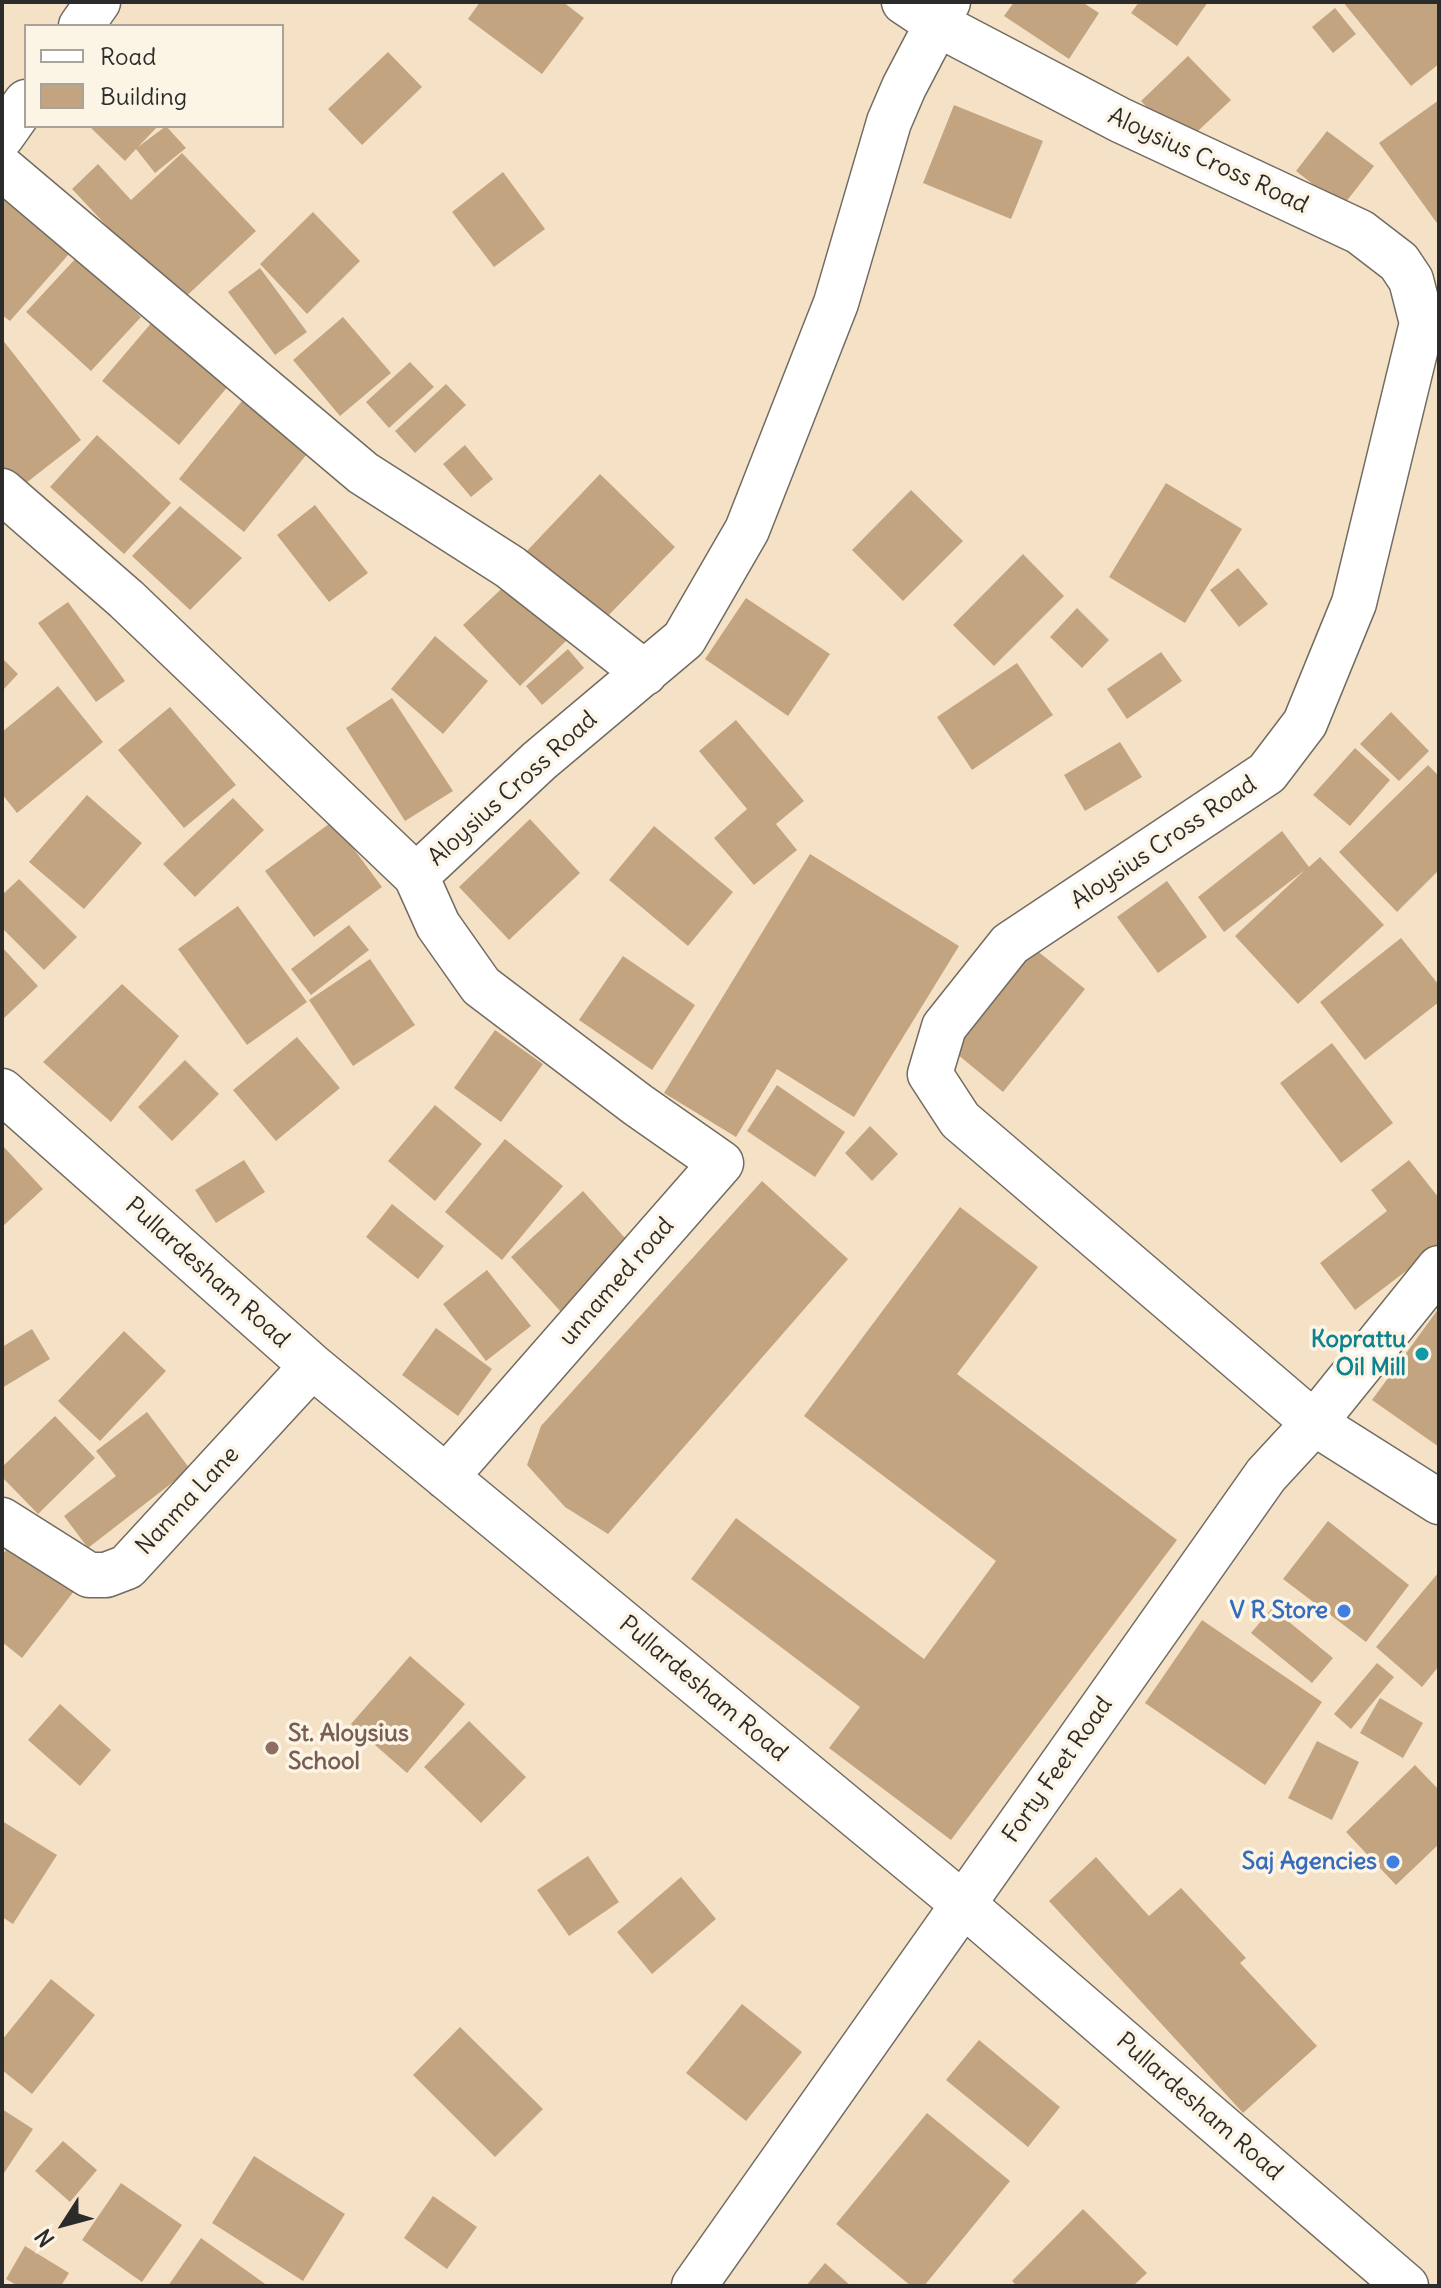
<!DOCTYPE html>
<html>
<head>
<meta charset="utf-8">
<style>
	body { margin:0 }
	#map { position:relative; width:1441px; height:2288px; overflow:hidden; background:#f5e2c6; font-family:Delius,sans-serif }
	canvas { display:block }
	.frame { position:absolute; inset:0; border:4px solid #2b2b2b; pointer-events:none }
	.legend { position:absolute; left:24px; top:24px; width:260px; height:104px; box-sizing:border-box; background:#fcf5e5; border:2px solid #a8a49b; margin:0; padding:10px 14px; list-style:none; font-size:24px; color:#2b2b2b }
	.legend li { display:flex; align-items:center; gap:16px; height:40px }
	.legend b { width:40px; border:2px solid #a8a49b }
	.north { position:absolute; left:24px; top:2184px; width:80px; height:80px; -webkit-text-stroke:6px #fcf5e5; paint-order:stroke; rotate:234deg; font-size:22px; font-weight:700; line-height:32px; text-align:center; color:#2b2b2b }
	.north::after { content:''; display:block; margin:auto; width:28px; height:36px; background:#2b2b2b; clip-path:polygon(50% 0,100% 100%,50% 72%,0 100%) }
</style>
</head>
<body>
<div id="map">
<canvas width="1441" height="2288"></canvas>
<div class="frame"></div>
<ul class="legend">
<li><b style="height:10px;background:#fff"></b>Road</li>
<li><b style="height:22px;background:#c3a480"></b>Building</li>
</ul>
<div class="north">N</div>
</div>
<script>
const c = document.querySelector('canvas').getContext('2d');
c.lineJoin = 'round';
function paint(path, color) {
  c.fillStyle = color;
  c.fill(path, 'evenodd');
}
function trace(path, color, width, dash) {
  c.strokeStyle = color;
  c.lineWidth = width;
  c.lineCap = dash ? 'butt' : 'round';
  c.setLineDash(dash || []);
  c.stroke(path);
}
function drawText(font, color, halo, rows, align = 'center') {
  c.font = font + ' Delius,sans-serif';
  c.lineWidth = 7;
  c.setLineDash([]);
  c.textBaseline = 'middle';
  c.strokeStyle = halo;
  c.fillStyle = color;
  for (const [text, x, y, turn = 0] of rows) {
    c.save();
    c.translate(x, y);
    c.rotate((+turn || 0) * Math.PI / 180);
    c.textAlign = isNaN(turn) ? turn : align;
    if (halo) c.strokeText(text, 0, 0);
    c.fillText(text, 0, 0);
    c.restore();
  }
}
const building = new Path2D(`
	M 480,2 L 563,2 L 584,18 L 542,74 L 468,19 Z
	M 1014,2 L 1082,2 L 1099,13 L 1069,59 L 1004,16 Z
	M 1139,2 L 1208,2 L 1177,46 L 1131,13 Z
	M 1343,2 L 1404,4 L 1439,2 L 1439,64 L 1411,86 Z
	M 1335,8 L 1356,34 L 1333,53 L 1312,27 Z
	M 388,52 L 422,87 L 362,145 L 328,109 Z
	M 1188,56 L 1231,100 L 1183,145 L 1141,101 Z
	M 1439,100 L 1439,226 L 1379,143 Z
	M 954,105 L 1043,141 L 1011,219 L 923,183 Z
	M 89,126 L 158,126 L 138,147 L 166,126 L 186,148 L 155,173 L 136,149 L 125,161 Z
	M 1327,131 L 1374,166 L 1342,207 L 1296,171 Z
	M 182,153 L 256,231 L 179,303 L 72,189 L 98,164 L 131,200 Z
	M 503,172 L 545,229 L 494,267 L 452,212 Z
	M 2,194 L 69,254 L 10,321 L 2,315 Z
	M 313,212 L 360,261 L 307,314 L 260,264 Z
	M 76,258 L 141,317 L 91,371 L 26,312 Z
	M 260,268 L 307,332 L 275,355 L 228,292 Z
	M 158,315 L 234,379 L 179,445 L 102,381 Z
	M 343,317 L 391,373 L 340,416 L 293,360 Z
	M 2,339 L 81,440 L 12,494 L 2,481 Z
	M 410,362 L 434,387 L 389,428 L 366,402 Z
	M 446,384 L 466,405 L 415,453 L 395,431 Z
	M 250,391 L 315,444 L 244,532 L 179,479 Z
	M 97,435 L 171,503 L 124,554 L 50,487 Z
	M 465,445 L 493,479 L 471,497 L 443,464 Z
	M 600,474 L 675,547 L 604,620 L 525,553 Z
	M 1166,483 L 1242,529 L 1185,623 L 1109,577 Z
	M 911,490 L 963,541 L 903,601 L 852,550 Z
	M 315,505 L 368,573 L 329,602 L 277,535 Z
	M 180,506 L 242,558 L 190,610 L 132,556 Z
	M 1023,554 L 1064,596 L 994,666 L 953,625 Z
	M 1238,568 L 1268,604 L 1239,627 L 1210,590 Z
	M 513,578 L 569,638 L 520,686 L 463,625 Z
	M 746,598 L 830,654 L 788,716 L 705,659 Z
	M 68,602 L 125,681 L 96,702 L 38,623 Z
	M 1077,608 L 1109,640 L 1082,668 L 1050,637 Z
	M 435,636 L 488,681 L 443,734 L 391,689 Z
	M 568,649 L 584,668 L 542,705 L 526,686 Z
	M 1161,652 L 1182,681 L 1127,719 L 1107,689 Z
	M 2,658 L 18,674 L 2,691 Z
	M 1017,663 L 1053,715 L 972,770 L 937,717 Z
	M 58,686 L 103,742 L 17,813 L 2,794 L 2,732 Z
	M 392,698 L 453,791 L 405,821 L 346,728 Z
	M 170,707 L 236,785 L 184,828 L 118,750 Z
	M 1391,712 L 1429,751 L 1399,781 L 1360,744 Z
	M 736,720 L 804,801 L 776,824 L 797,850 L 754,885 L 714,838 L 747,809 L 699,751 Z
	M 1120,742 L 1142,777 L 1085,811 L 1064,775 Z
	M 1355,748 L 1390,780 L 1350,826 L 1313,795 Z
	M 1428,765 L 1439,776 L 1439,870 L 1397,912 L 1339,852 Z
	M 87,795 L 142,843 L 84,909 L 29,862 Z
	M 233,798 L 264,830 L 195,897 L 163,864 Z
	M 530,819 L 580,873 L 509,940 L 459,887 Z
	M 333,821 L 382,887 L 314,937 L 265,871 Z
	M 654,826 L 733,892 L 688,946 L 609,880 Z
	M 1282,831 L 1309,867 L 1320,857 L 1384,925 L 1298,1004 L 1235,936 L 1305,870 L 1224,932 L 1198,897 Z
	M 810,854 L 959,946 L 854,1117 L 777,1069 L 736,1137 L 664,1093 Z
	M 19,879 L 77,937 L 44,970 L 2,928 L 2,895 Z
	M 1167,881 L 1207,937 L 1158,973 L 1117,917 Z
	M 238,906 L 307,1002 L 247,1045 L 178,949 Z
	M 349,925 L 369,950 L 311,995 L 291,969 Z
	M 1401,938 L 1439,985 L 1439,1002 L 1365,1060 L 1320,1002 Z
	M 1026,942 L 1085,989 L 1003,1092 L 945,1044 Z
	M 2,947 L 38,986 L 2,1020 Z
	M 623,956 L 695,1005 L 652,1070 L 579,1020 Z
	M 370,959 L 415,1025 L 353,1066 L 309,1000 Z
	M 122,984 L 179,1036 L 111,1122 L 43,1062 Z
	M 495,1030 L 543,1064 L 501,1122 L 454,1088 Z
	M 297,1037 L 340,1088 L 276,1141 L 233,1090 Z
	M 1332,1043 L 1393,1123 L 1341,1163 L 1280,1083 Z
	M 185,1060 L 219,1094 L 172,1141 L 138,1107 Z
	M 777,1085 L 845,1132 L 815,1177 L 747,1131 Z
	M 435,1105 L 482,1144 L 435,1201 L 388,1161 Z
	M 870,1126 L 898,1154 L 872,1181 L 845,1153 Z
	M 505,1139 L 563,1186 L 502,1260 L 445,1212 Z
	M 2,1145 L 43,1189 L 2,1227 Z
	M 244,1160 L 265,1192 L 216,1223 L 195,1190 Z
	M 1409,1160 L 1439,1198 L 1439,1246 L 1355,1310 L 1320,1263 L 1387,1211 L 1371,1190 Z
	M 762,1181 L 848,1259 L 608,1534 L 565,1507 L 527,1465 L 541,1426 Z
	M 583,1191 L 633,1247 L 562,1313 L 511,1257 Z
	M 392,1204 L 444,1246 L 418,1279 L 366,1237 Z
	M 960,1207 L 1038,1267 L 957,1374 L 1177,1540 L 951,1840 L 829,1748 L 860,1707 L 691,1579 L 736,1518 L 924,1659 L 996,1561 L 804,1416 Z
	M 487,1270 L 531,1326 L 486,1361 L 443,1304 Z
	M 1439,1308 L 1439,1447 L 1372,1400 Z
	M 436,1328 L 492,1369 L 458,1416 L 402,1375 Z
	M 32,1329 L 50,1359 L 2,1388 L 2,1347 Z
	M 124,1331 L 166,1371 L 100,1441 L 58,1401 Z
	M 147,1412 L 190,1469 L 88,1548 L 64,1516 L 116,1476 L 96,1451 Z
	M 55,1416 L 95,1458 L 38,1514 L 2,1477 L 2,1467 Z
	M 1328,1521 L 1409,1585 L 1366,1642 L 1283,1579 Z
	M 17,1537 L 78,1586 L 22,1658 L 2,1642 L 2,1555 Z
	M 1439,1572 L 1439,1666 L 1422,1687 L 1376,1647 Z
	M 1272,1608 L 1333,1658 L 1312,1683 L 1251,1633 Z
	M 1202,1620 L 1322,1702 L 1265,1785 L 1145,1703 Z
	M 410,1656 L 465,1704 L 407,1773 L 351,1724 Z
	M 1377,1663 L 1394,1677 L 1351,1729 L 1334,1714 Z
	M 1380,1698 L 1423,1723 L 1403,1758 L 1360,1733 Z
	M 60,1704 L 111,1750 L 80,1786 L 28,1740 Z
	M 469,1721 L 526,1777 L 481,1823 L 424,1767 Z
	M 1317,1741 L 1359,1762 L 1332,1820 L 1288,1798 Z
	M 1415,1765 L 1439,1790 L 1439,1844 L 1396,1885 L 1346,1832 Z
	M 2,1821 L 57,1855 L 13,1924 L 2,1917 Z
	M 588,1856 L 619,1902 L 569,1936 L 537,1890 Z
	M 1096,1857 L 1149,1916 L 1181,1888 L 1246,1958 L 1240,1963 L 1317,2046 L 1243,2113 L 1049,1901 Z
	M 681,1877 L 716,1919 L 652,1974 L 617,1932 Z
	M 51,1979 L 95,2015 L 32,2094 L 2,2070 L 2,2040 Z
	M 742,2004 L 802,2052 L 746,2121 L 686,2073 Z
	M 460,2027 L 543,2109 L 495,2157 L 413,2075 Z
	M 979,2040 L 1060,2107 L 1028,2147 L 946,2080 Z
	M 2,2109 L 33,2129 L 2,2176 Z
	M 927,2113 L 1010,2181 L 924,2286 L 911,2286 L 836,2224 Z
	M 63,2141 L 97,2170 L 70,2202 L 35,2171 Z
	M 254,2156 L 345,2214 L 303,2281 L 212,2223 Z
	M 121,2183 L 182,2225 L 142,2282 L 82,2240 Z
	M 433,2196 L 477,2227 L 447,2269 L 404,2238 Z
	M 1083,2209 L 1147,2273 L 1133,2286 L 1017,2286 L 1012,2281 Z
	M 201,2238 L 268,2286 L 168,2286 Z
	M 25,2246 L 69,2273 L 61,2286 L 18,2286 L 6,2279 Z
	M 825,2263 L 851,2286 L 806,2286 Z`);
const street = new Path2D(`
	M 904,2 L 937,24 L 948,2
	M 81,26 L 98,2
	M 2,136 L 26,102
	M 2,168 L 363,473 L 510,567 L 645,673
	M 2,491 L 126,599 L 416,876 L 539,761 L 684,639 L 747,530 L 836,303 L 889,122 L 904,87 L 937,24 L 1120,120 L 1360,232 L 1399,262 L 1411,280 L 1422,323 L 1354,603 L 1305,723 L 1267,773 L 1010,944 L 944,1027 L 930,1074 L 960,1120 L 1314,1423 L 1439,1502
	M 416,876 L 438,925 L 481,986 L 638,1105 L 721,1163 L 446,1477
	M 2,1091 L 312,1366 L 963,1904 L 1406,2286
	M 2,1520 L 89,1575 L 106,1575 L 127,1567 L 312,1366`);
const secondary = new Path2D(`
	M 694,2286 L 1266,1475 L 1314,1423 L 1439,1268`);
const markers = [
	[1422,1354,8,"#0f9aa8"],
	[1344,1611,8,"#3f7fe0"],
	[272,1748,8,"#8d6e63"],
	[1393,1862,8,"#3f7fe0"]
];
const streetNames = [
	["Aloysius Cross Road",1208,161,25],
	["Aloysius Cross Road",513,789,-42],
	["Aloysius Cross Road",1164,843,-34],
	["Pullardesham Road",207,1273,42],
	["unnamed road",617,1282,-49],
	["Nanma Lane",188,1501,-47],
	["Pullardesham Road",703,1689,40],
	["Forty Feet Road",1058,1770,-55],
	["Pullardesham Road",1199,2107,41]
];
const cultureNames = [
	["Koprattu",1406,1340],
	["Oil Mill",1406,1368]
];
const shopNames = [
	["V R Store",1328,1611],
	["Saj Agencies",1377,1862]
];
const educationNames = [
	["St. Aloysius",288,1734],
	["School",288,1762]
];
paint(building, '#c3a480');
trace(street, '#726b61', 47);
trace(secondary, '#726b61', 47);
trace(street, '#fff', 44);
trace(secondary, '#fff', 44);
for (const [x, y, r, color] of markers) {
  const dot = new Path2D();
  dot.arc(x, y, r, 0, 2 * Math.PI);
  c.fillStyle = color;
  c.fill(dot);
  trace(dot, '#fcf5e5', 3);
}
drawText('24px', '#2b2b2b', '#fcf5e5', streetNames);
drawText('bold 24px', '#0d838f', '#fcf5e5', cultureNames, 'right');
drawText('bold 24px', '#366cbe', '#fcf5e5', shopNames, 'right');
drawText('bold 24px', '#785e54', '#fcf5e5', educationNames, 'left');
</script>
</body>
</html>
